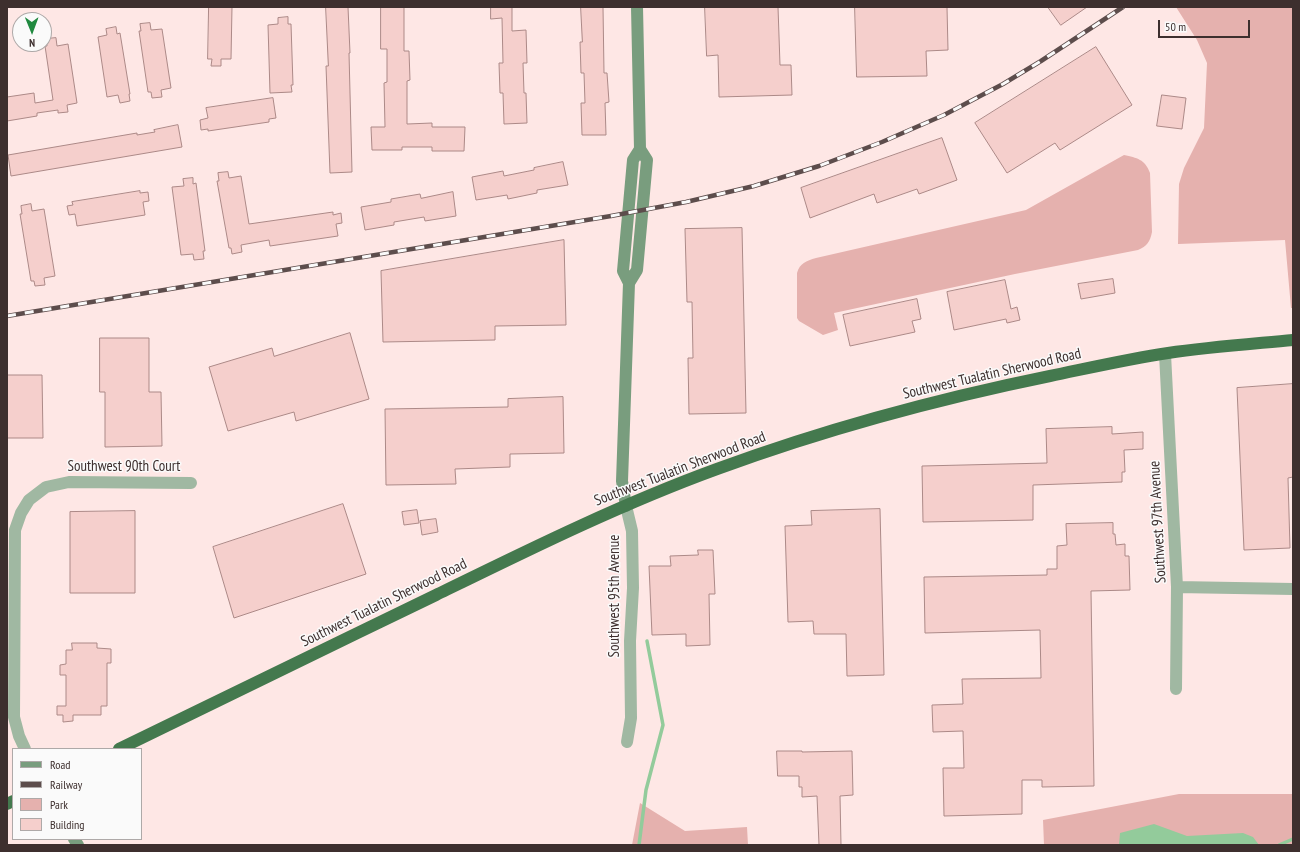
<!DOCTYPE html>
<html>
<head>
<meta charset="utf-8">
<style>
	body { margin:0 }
	#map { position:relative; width:1300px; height:852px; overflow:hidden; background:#fee7e5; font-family:"PT Sans Narrow",sans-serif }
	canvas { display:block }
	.frame { position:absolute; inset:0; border:8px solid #3d2f2e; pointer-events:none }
	.legend { position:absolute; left:12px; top:748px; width:130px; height:92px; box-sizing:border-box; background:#fafafa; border:1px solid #aea9a8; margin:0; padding:5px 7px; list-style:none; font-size:12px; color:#3d2f2e }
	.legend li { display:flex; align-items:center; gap:8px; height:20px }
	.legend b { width:20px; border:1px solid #aea9a8 }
	.north { position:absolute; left:12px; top:12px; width:40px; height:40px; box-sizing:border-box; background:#fafafa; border:1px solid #aea9a8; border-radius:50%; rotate:179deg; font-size:11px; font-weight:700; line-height:16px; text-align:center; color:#3d2f2e }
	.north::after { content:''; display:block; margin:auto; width:14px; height:18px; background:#20893f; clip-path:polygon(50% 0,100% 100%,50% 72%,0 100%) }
	.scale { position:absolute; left:1158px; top:20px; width:92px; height:18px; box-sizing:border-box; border:2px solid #3d2f2e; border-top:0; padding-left:5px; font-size:12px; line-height:14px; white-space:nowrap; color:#3d2f2e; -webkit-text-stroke:3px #fafafa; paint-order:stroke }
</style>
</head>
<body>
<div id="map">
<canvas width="1300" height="852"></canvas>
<div class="frame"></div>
<ul class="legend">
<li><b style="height:5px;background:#799d7e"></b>Road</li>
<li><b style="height:5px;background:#5d4d4c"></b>Railway</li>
<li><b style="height:11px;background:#e5b1ae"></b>Park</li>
<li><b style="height:11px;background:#f5cfcc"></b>Building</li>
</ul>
<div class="north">N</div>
<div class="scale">50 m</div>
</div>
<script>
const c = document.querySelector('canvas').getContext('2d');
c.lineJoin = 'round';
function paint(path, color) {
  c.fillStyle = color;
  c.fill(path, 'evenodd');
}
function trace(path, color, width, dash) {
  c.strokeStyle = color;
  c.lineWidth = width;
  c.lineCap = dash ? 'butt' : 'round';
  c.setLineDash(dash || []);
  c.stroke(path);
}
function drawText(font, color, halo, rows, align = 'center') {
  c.font = font + ' "PT Sans Narrow",sans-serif';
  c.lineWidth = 3;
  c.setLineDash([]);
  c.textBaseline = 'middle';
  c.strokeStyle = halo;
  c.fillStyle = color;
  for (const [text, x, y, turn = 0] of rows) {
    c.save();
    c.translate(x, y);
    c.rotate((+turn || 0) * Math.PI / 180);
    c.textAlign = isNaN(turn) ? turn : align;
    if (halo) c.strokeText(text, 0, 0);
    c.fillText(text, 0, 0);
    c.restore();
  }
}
const green = new Path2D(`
	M 1176,7 L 1293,7 L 1293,308 L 1291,308 L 1285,240 L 1178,244 L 1179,184 L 1184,168 L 1204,128 L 1207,63 L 1197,40 Z
	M 1124,155 C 1137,158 1145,159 1150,173 L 1152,232 C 1150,242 1147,246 1138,250 L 1015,274 L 834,313 L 838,330 L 823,335 L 799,321 L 797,318 L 797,273 C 800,263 806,261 816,258 L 1026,210 Z
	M 1179,794 L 1293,794 L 1293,845 L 1044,845 L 1043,820 Z
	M 640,803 L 685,831 L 747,827 L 748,845 L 632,845 Z`);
const water = new Path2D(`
	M 1154,824 L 1187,836 L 1243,833 L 1253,837 L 1259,845 L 1119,845 L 1120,833 Z`);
const stream = new Path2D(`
	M 639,845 L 646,790 L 663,725 L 647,641
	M 1279,845 L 1293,839`);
const building = new Path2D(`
	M 209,7 L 232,7 L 231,59 L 221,59 L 221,66 L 211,66 L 212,59 L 208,59 Z
	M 326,7 L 348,7 L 350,53 L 349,53 L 352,172 L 330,173 L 326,66 L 328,66 Z
	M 381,7 L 404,7 L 404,51 L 409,51 L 410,80 L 407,81 L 407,124 L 432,123 L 432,127 L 465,127 L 464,151 L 432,151 L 432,147 L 402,147 L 402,150 L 372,150 L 371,127 L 385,127 L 384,83 L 387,82 L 387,49 L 381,49 Z
	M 491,7 L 512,7 L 512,31 L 526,30 L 527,63 L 523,63 L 524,93 L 526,93 L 527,123 L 504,124 L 503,93 L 500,93 L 499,63 L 503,63 L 502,18 L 491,19 Z
	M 581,7 L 603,7 L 604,73 L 607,73 L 609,102 L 605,103 L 606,135 L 582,135 L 581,103 L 585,103 L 584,73 L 581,73 L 580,42 L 582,42 Z
	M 705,7 L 778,7 L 780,65 L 791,65 L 792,95 L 719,97 L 718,55 L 707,56 Z
	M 855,7 L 947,7 L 948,50 L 926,51 L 927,76 L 857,77 Z
	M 1048,7 L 1087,7 L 1061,25 Z
	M 288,17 L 288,24 L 291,24 L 293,85 L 291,85 L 292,92 L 270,93 L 268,25 L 278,24 L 278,18 Z
	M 150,23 L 151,30 L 162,29 L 171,88 L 161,90 L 162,97 L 152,98 L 151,92 L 148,92 L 139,31 L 141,31 L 140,24 Z
	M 116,27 L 117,34 L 120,33 L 130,94 L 129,94 L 130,101 L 120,103 L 118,95 L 107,97 L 98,37 L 107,35 L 106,29 Z
	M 56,38 L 57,46 L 68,44 L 77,103 L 67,105 L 68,112 L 58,113 L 58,110 L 37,113 L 37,116 L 7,121 L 7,97 L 34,93 L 35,103 L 53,100 L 45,46 L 47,46 L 46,39 Z
	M 1096,47 L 1132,105 L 1060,150 L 1055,143 L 1007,173 L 975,123 Z
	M 1162,95 L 1186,98 L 1182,129 L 1157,126 Z
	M 273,98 L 276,118 L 269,119 L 269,122 L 208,131 L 208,129 L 201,130 L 200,120 L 208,118 L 206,108 Z
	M 178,125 L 182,147 L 11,176 L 8,155 L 137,133 L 137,135 L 155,132 L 154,130 Z
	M 942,138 L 957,180 L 919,194 L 917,189 L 877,203 L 874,194 L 810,218 L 801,188 Z
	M 563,162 L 568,185 L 537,190 L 537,193 L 508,199 L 507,195 L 476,200 L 472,177 L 503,171 L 504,176 L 534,170 L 534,168 Z
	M 228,172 L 229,178 L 241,176 L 249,224 L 333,212 L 333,215 L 341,213 L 342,223 L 336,224 L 338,236 L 270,246 L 269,240 L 241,245 L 242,252 L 232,254 L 231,248 L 229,248 L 217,181 L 219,181 L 218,173 Z
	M 193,178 L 193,184 L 196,183 L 205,251 L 203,251 L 204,259 L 194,260 L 193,254 L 181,255 L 172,187 L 184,186 L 183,179 Z
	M 140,191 L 140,193 L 148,192 L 149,201 L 143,202 L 145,215 L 77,226 L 75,214 L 69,215 L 67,206 L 73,205 L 72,202 Z
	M 453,192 L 456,216 L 425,221 L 424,217 L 394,222 L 394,225 L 365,230 L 361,207 L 391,202 L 391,199 L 420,194 L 421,198 Z
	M 31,204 L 32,211 L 44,209 L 55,276 L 44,278 L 45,285 L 35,286 L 34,281 L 31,281 L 20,214 L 22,214 L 21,206 Z
	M 742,228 L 746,413 L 689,414 L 688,358 L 693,358 L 692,302 L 687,302 L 685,229 Z
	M 564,240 L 566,325 L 495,326 L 495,340 L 383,342 L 381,271 Z
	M 1113,279 L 1115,293 L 1081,299 L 1078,284 Z
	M 1005,280 L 1011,309 L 1017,307 L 1020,320 L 1007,323 L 1006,319 L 954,330 L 947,292 Z
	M 917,299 L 921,319 L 912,321 L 915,332 L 850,346 L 843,315 Z
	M 350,333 L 369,399 L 296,421 L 294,412 L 228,431 L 209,367 L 272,348 L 274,356 Z
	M 100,338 L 149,338 L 149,392 L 161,392 L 162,446 L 105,447 L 105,392 L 100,392 Z
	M 7,375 L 42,375 L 43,438 L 7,438 Z
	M 1293,384 L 1293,477 L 1288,478 L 1290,548 L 1244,550 L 1237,388 Z
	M 563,397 L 564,453 L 510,454 L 510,467 L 455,469 L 456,484 L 386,485 L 385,409 L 508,407 L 508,399 Z
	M 1112,427 L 1112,434 L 1143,432 L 1143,449 L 1124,450 L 1125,472 L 1122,472 L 1122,482 L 1033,485 L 1033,520 L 923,522 L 922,466 L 1047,463 L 1046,429 Z
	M 343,504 L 366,574 L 234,618 L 213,547 Z
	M 880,509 L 884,675 L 847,676 L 846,634 L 814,634 L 813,621 L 788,622 L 785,526 L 812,525 L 811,511 Z
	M 417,510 L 419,523 L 404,525 L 402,512 Z
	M 135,511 L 135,593 L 70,593 L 70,512 Z
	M 436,519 L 438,532 L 422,535 L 420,521 Z
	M 1113,523 L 1113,534 L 1115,534 L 1116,545 L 1125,544 L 1125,556 L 1129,556 L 1130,590 L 1091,591 L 1094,786 L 1042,787 L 1042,780 L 1022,780 L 1022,814 L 944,816 L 943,768 L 964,768 L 963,731 L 933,732 L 932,705 L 963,704 L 962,679 L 1041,678 L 1040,630 L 925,633 L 924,577 L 1047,575 L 1047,569 L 1057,569 L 1057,546 L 1067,545 L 1066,524 Z
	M 698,550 L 713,550 L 715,594 L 709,594 L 710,645 L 686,646 L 686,634 L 652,635 L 649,566 L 671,566 L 670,556 L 698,555 Z
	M 72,643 L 97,643 L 97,648 L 111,649 L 111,663 L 107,663 L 107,706 L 101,706 L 101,715 L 73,715 L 73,721 L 63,722 L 63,715 L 57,715 L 57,706 L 66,706 L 66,675 L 60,675 L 60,665 L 66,664 L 66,650 L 72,650 Z
	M 777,751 L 802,751 L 802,752 L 852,751 L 853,795 L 840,796 L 841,845 L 819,845 L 817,796 L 802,797 L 802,787 L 799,787 L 799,776 L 778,776 Z`);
const street = new Path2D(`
	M 1165,354 L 1177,587 L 1176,689
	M 626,506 L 632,531 L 633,588 L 630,641 L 631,718 L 627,742
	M 1177,587 L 1293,589
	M 25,749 L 19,736 L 14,717 L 15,530 L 21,513 L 29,500 L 46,487 L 69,482 L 191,483`);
const secondary = new Path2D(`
	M 629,283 L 623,271 L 633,160 L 640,149
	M 626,506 L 622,481 L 629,283 L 637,270 L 647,160 L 640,149 L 637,7
	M 74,839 L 78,845`);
const highway = new Path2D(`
	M 119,749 C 224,698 330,646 436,595 C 528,550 621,504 717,469 C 826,429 937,399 1050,376 C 1089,368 1128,359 1168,353 C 1209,347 1251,344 1293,340
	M 7,804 L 13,801`);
const rail = new Path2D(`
	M 7,316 L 611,216 L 686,202 L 754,186 L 819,166 L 882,142 L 944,115 L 1003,84 L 1041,61 L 1123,7`);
const streetNames = [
	["Southwest Tualatin Sherwood Road",992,374,-13],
	["Southwest 90th Court",124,467],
	["Southwest Tualatin Sherwood Road",680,469,-21],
	["Southwest 97th Avenue",1158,522,-93],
	["Southwest 95th Avenue",615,596,-90],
	["Southwest Tualatin Sherwood Road",384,603,-26]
];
paint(green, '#e5b1ae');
paint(water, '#93cb9b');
trace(stream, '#93cb9b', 3.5);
paint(building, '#f5cfcc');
trace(building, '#ac8987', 1);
trace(street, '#a0b8a2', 12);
trace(secondary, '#799d7e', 12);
trace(highway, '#44794e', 12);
trace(rail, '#5d4d4c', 4.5);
trace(rail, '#fafafa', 3, [9]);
drawText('15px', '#3d2f2e', '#fafafa', streetNames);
</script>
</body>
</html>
